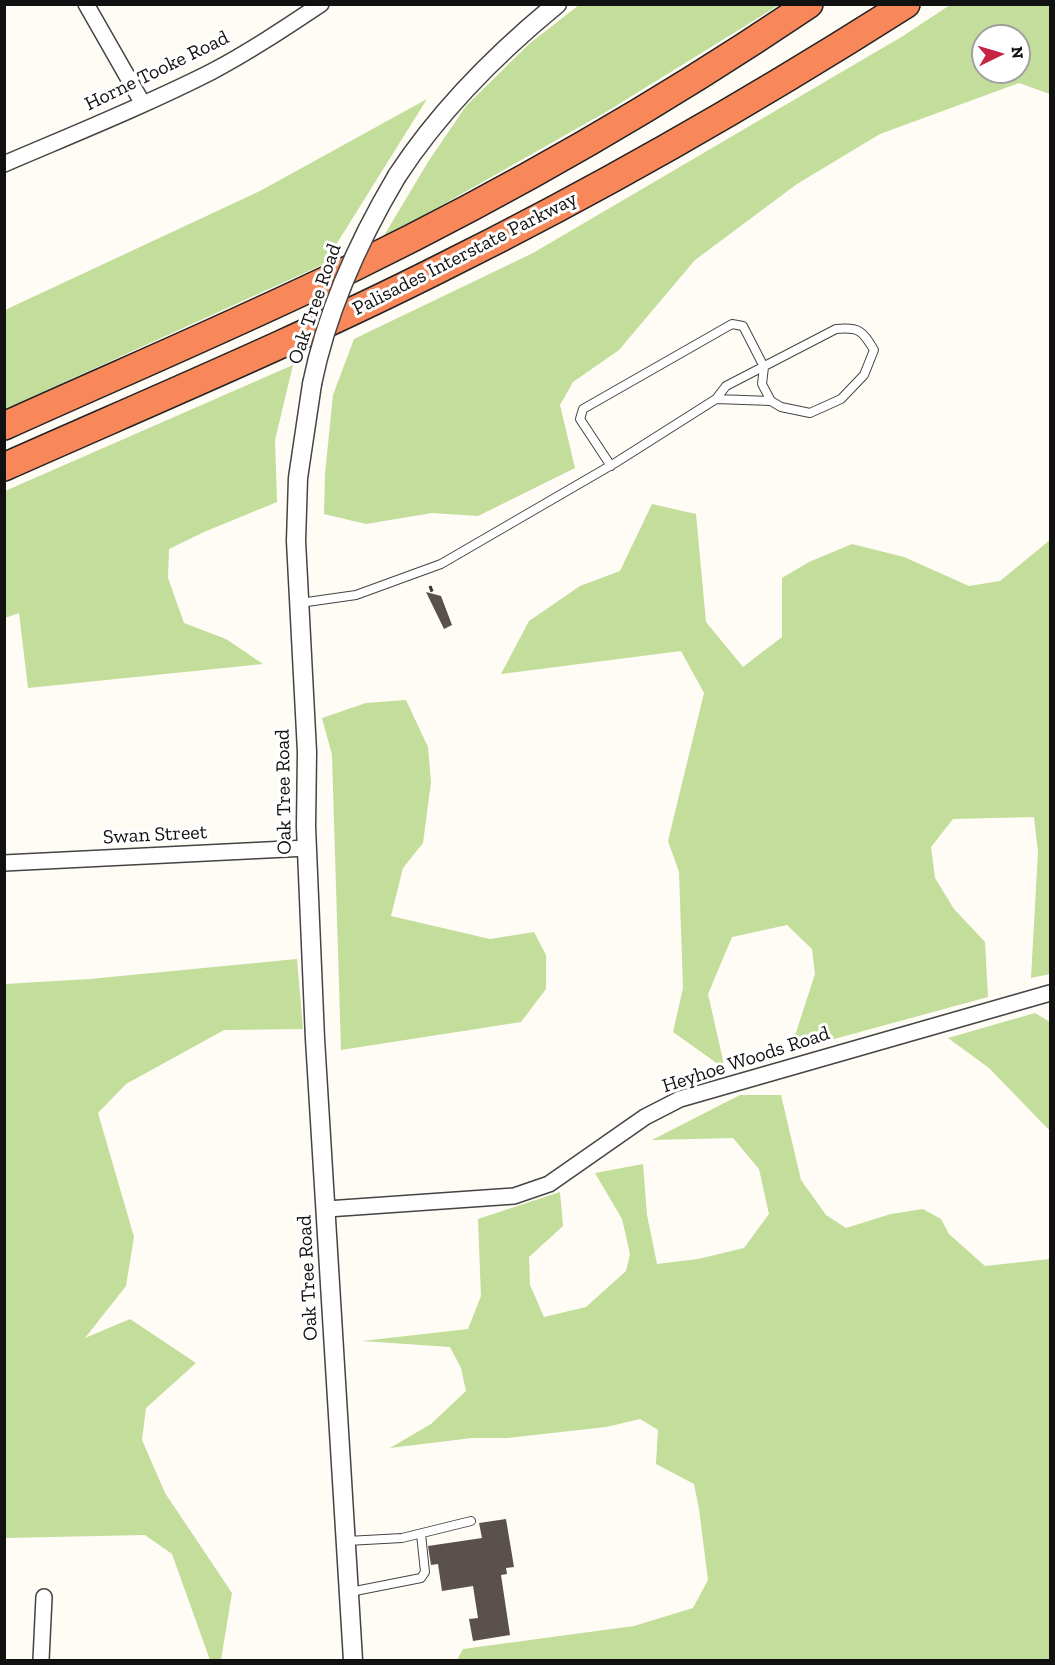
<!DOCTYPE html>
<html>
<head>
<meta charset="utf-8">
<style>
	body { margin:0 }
	#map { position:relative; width:1055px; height:1665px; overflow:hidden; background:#fffbf5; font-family:"Zilla Slab",serif }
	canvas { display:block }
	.frame { position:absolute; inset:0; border:6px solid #111; pointer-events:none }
	.north { position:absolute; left:971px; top:24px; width:60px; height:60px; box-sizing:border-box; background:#fff; border:2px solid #a0a0a0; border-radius:50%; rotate:85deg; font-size:16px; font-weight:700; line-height:24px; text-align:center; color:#111 }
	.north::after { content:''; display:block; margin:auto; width:21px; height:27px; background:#c72345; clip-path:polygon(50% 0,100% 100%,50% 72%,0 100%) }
</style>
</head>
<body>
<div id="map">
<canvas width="1055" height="1665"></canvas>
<div class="frame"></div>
<div class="north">N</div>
</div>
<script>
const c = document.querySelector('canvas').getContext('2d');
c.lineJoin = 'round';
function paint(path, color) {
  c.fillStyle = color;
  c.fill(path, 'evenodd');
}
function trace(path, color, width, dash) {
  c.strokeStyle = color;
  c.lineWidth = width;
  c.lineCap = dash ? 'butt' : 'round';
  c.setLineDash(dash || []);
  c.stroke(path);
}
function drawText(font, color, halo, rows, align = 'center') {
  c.font = font + ' "Zilla Slab",serif';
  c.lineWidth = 6;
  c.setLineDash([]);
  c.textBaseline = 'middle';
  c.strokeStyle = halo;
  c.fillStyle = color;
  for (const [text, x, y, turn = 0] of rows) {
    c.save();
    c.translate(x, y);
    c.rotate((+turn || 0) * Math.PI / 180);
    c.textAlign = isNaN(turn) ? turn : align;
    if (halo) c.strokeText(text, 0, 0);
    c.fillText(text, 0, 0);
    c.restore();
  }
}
const forest = new Path2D(`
	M 579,5 L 779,5 L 606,112 L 382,239 L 428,162 L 466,106 L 529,44 Z
	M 950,5 L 1050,5 L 1050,94 L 1019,83 L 880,134 L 797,184 L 695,260 L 619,350 L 573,382 L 560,405 L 575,468 L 478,516 L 432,513 L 366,524 L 324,514 L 325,474 L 333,395 L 354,339 L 533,253 L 903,36 ZM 983,36 L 1019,36 L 1019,72 L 983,72 Z
	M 427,99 L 324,264 L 5,409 L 5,310 L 260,191 Z
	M 293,365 L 275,440 L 277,502 L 204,532 L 169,549 L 168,578 L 184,623 L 226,639 L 263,664 L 28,688 L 19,613 L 5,618 L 5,491 Z
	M 652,504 L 696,514 L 706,622 L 743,667 L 782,637 L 782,578 L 809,562 L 852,544 L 904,557 L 969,586 L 1000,581 L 1050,540 L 1050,974 L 1031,978 L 1038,852 L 1034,817 L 953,819 L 931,847 L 935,878 L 954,909 L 985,942 L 988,997 L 790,1051 L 815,974 L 812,949 L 787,925 L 732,937 L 708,994 L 725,1069 L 673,1032 L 683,988 L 679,872 L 668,841 L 704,693 L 681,651 L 501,674 L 529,621 L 580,586 L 620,571 Z
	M 406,700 L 428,747 L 431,782 L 423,843 L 403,868 L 391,916 L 490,939 L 534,932 L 546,955 L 546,989 L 521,1022 L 341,1050 L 332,755 L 322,718 L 366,703 Z
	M 297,959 L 303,1029 L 224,1030 L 126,1084 L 98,1113 L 134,1237 L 126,1286 L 85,1338 L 130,1319 L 196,1363 L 146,1408 L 142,1440 L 165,1493 L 232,1593 L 221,1660 L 210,1660 L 172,1554 L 145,1535 L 5,1538 L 5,984 L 90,979 Z
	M 1035,1013 L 1050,1022 L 1050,1131 L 989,1068 L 948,1038 Z
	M 740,1095 L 781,1095 L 801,1180 L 826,1215 L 846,1228 L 891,1214 L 923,1209 L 941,1219 L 949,1234 L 985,1266 L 1050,1259 L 1050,1660 L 457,1660 L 463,1649 L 634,1626 L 693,1608 L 708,1580 L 699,1509 L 694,1484 L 656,1464 L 658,1430 L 640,1419 L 606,1427 L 507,1438 L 472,1438 L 390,1448 L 431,1424 L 466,1391 L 461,1368 L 450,1347 L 362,1341 L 468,1329 L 481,1296 L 478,1219 L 560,1192 L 563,1226 L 529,1257 L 530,1285 L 544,1317 L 586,1307 L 626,1271 L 630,1254 L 622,1219 L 595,1173 L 643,1164 L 647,1215 L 657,1264 L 698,1259 L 744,1248 L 769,1214 L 759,1169 L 733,1138 L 652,1140 Z`);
const building = new Path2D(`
	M 426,592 L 441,596 L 452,625 L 444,629 Z
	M 506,1519 L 514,1567 L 506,1568 L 507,1574 L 501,1575 L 510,1635 L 473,1641 L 469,1619 L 478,1618 L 473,1586 L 442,1591 L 438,1564 L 431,1565 L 428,1546 L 482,1538 L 479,1523 Z`);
const path = new Path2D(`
	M 430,586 L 433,594`);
const service = new Path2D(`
	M 611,466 L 580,419 L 583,409 L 732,324 L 743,326 L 764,367 L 762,384 L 771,401
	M 300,603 L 356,595 L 441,564 L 615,463 L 716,399 L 726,386 L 836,329 C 859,327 862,330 874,350 L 864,375 L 841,399 L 810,413 L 781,407 L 771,401 L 716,399
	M 347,1541 L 402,1538 L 471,1521
	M 350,1592 L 421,1578 L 425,1572 L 421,1534`);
const minor = new Path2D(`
	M 86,4 L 143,104
	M 4,164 C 74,134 144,106 211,72 C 249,52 285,28 321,4
	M 4,863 L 307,848
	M 327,1209 L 514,1196 L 549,1184 L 645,1117 L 680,1099 L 1050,993
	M 41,1660 L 44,1597`);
const tertiary = new Path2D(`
	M 397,176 C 440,110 496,54 557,4
	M 312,384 L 298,478 L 296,541 L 307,752 L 306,827 L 315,1039 L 353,1660`);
const motorway = new Path2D(`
	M 4,426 C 121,373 239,323 354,267 C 511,190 664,102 809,4
	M 4,467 C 150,402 298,340 441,268 C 600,189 755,100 906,4`);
const tertiaryBridge = new Path2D(`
	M 312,384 C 327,310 359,240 397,176`);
const streetNames = [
	["Horne Tooke Road",157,71,-26],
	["Palisades Interstate Parkway",465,254,-27],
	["Oak Tree Road",315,304,-71],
	["Oak Tree Road",284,792,-91],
	["Swan Street",155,835,-3],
	["Heyhoe Woods Road",746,1060,-18],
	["Oak Tree Road",308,1278,-93]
];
paint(forest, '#c3dd9a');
paint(building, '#5a504d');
trace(service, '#444', 10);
trace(minor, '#444', 18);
trace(tertiary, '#444', 21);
trace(motorway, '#222', 30);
trace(path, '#333', 3, [6, 3]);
trace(service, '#fff', 8);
trace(minor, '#fff', 15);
trace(tertiary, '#fff', 18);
trace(motorway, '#f8885a', 27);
trace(tertiaryBridge, '#444', 21, []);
trace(tertiaryBridge, '#fff', 18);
drawText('20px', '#111', '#fff', streetNames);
</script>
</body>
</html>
